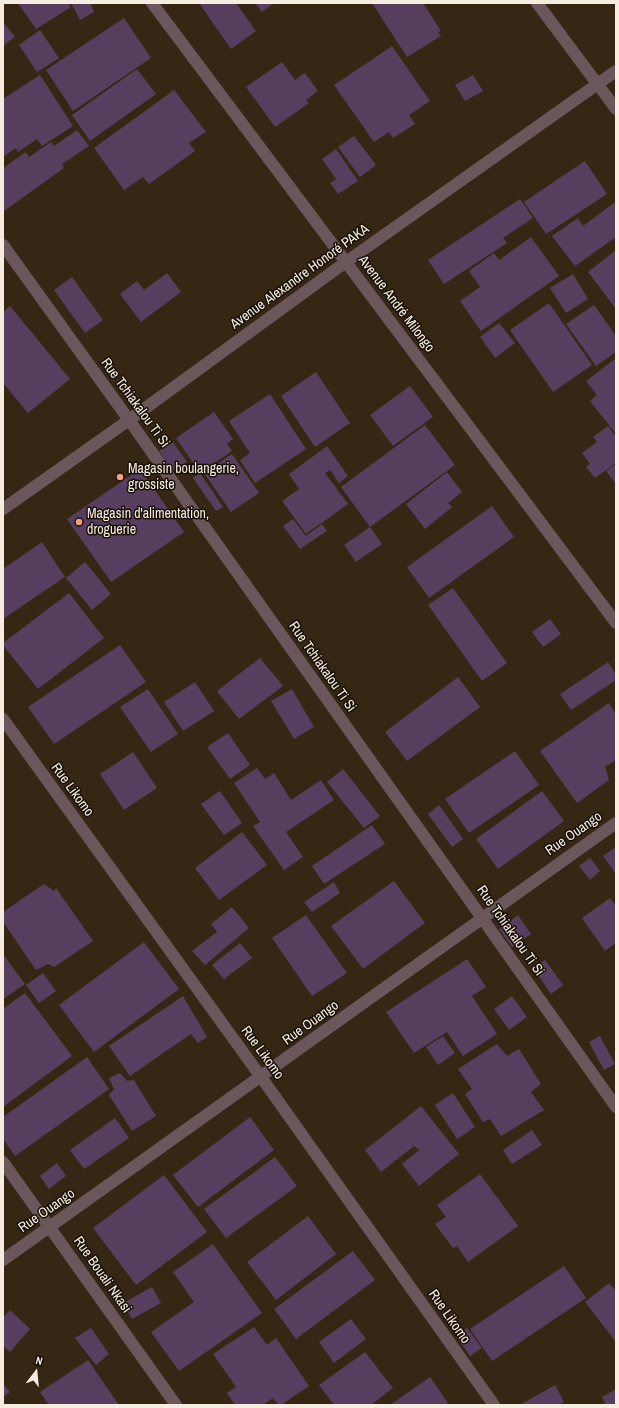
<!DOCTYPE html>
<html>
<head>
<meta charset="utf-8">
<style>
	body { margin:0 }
	#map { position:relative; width:619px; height:1408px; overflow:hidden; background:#362714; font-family:"Archivo Narrow",sans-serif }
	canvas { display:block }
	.frame { position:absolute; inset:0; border:4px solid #f6ece0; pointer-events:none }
	.north { position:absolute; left:16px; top:1352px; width:40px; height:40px; -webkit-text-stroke:3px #181109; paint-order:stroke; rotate:16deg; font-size:11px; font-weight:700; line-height:16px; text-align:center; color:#f6ece0 }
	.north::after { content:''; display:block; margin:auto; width:14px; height:18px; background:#f6ece0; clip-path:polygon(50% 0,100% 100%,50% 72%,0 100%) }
</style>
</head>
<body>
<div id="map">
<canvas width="619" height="1408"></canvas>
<div class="frame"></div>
<div class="north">N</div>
</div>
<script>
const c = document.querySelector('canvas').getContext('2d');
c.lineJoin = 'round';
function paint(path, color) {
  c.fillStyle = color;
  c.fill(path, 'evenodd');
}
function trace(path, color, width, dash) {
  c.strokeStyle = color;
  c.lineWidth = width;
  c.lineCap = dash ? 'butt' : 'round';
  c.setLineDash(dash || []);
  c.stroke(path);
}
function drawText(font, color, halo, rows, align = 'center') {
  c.font = font + ' "Archivo Narrow",sans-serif';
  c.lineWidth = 3;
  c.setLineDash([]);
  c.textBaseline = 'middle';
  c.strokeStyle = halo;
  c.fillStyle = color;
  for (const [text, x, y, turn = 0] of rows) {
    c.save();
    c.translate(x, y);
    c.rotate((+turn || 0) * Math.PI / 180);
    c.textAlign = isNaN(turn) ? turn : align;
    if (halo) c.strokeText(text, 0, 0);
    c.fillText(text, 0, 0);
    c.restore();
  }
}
const building = new Path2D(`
	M 18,3 L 68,3 L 71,7 L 36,29 Z
	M 71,3 L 90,3 L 94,12 L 80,20 Z
	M 199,3 L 236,3 L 256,31 L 231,49 Z
	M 255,3 L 274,3 L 262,12 Z
	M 372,3 L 423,3 L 441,31 L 438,32 L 441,36 L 407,57 Z
	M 124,18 L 151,58 L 73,111 L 46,70 Z
	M 3,22 L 15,37 L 3,46 Z
	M 40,30 L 59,58 L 37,72 L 19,45 Z
	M 392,46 L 430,101 L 409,115 L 415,124 L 393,138 L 389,132 L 374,142 L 334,85 Z
	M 282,62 L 295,80 L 305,73 L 318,91 L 306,100 L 309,103 L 275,127 L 246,87 Z
	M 137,69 L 156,94 L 90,141 L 72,115 Z
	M 40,75 L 73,126 L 42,146 L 37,139 L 18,152 L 16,148 L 3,157 L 3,99 Z
	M 473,75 L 483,91 L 465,101 L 455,85 Z
	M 174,90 L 206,132 L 189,143 L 195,151 L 149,184 L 143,177 L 124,190 L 94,148 Z
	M 77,130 L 89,146 L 62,164 L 64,168 L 4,211 L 3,168 L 26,152 L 29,157 L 51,142 L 54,146 Z
	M 354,136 L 376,165 L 360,177 L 338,147 Z
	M 336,149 L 358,181 L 338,194 L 330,183 L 336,179 L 322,159 Z
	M 585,161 L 607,194 L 546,234 L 524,202 Z
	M 520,199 L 533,218 L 503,238 L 507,243 L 444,284 L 428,260 Z
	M 614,203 L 616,206 L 616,237 L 575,266 L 552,236 L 578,218 L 583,226 Z
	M 531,237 L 559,276 L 481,331 L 460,301 L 480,287 L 469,271 L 494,253 L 499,260 Z
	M 616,250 L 616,309 L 588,272 Z
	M 167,273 L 181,292 L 141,322 L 120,294 L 137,281 L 144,290 Z
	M 573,274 L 588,299 L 566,313 L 550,288 Z
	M 72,277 L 103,320 L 85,333 L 54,290 Z
	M 549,303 L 592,365 L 553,392 L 510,330 Z
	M 594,305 L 616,336 L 616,352 L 596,366 L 566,324 Z
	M 10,306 L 70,379 L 28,413 L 3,383 L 3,312 Z
	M 499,323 L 515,343 L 495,358 L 480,337 Z
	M 616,358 L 616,434 L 590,401 L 597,395 L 586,381 Z
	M 316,372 L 350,423 L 315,447 L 281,396 Z
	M 410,386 L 433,417 L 393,446 L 370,415 Z
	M 270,394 L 306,449 L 255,483 L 240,460 L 250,453 L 229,421 Z
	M 214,412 L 233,439 L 227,444 L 232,451 L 200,473 L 176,438 Z
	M 425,425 L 455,465 L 370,527 L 341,487 Z
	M 608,426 L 616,437 L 616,463 L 595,478 L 586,467 L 590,464 L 582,453 L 597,442 L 593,437 Z
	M 173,442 L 187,462 L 172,471 L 159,451 Z
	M 327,446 L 348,476 L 339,483 L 330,470 L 325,473 L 348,504 L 306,534 L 282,501 L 299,489 L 289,474 Z
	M 232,454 L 259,493 L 231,512 L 204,473 Z
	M 616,464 L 616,484 L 606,471 Z
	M 140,469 L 184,532 L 111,582 L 67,519 Z
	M 447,472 L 462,492 L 448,503 L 452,507 L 425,529 L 406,504 Z
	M 200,473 L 223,507 L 216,511 L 193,478 Z
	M 492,506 L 514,537 L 429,598 L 407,567 Z
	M 293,519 L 306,536 L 322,524 L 327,531 L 300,549 L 283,526 Z
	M 370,527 L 382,544 L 356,562 L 344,545 Z
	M 42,542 L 65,577 L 3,619 L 3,569 Z
	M 85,562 L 111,594 L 92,610 L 66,578 Z
	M 453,588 L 507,663 L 482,681 L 428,605 Z
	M 69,593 L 104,638 L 38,689 L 3,645 L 3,643 Z
	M 550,619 L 561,634 L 543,647 L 532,632 Z
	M 120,645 L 146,682 L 54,744 L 28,707 Z
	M 260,658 L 283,686 L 239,719 L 217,691 Z
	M 608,662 L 616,675 L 616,680 L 571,710 L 560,694 Z
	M 458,677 L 480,707 L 407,761 L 385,732 Z
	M 195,682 L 214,711 L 183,731 L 164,702 Z
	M 148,689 L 178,734 L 151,752 L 120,707 Z
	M 292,689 L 314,727 L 294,739 L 271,701 Z
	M 609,703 L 616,715 L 616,760 L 605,767 L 609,780 L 577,803 L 540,751 Z
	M 228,733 L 250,765 L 230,779 L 207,747 Z
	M 515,751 L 539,785 L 469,833 L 445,799 Z
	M 133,752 L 157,788 L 124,810 L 100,774 Z
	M 257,768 L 265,779 L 274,773 L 291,800 L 321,780 L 334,800 L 286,832 L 303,857 L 284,870 L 253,826 L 260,822 L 234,783 Z
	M 343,769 L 380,816 L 364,828 L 327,782 Z
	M 220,791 L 242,823 L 224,835 L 201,804 Z
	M 542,791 L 564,821 L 498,869 L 476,839 Z
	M 439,805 L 463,839 L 452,847 L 428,814 Z
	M 372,825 L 385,844 L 324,884 L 312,866 Z
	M 242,832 L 267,865 L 219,900 L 195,868 Z
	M 616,847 L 616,874 L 603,856 Z
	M 590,858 L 600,871 L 590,880 L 579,866 Z
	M 394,881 L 425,923 L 363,969 L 331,926 Z
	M 334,882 L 340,893 L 312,912 L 304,902 Z
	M 44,884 L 54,891 L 56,888 L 93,941 L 54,967 L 48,964 L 36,970 L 3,922 L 3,912 Z
	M 610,898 L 616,906 L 616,943 L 605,951 L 582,918 Z
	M 232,907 L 249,928 L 205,965 L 192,951 L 217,932 L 211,924 Z
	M 306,915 L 347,973 L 312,996 L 272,938 Z
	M 518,915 L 531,934 L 512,947 L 499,929 Z
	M 144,942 L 179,989 L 94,1052 L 59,1005 Z
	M 240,943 L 252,958 L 224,979 L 212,965 Z
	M 3,954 L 25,984 L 3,999 Z
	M 467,959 L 486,987 L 472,996 L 497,1034 L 463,1056 L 447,1032 L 414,1053 L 386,1012 Z
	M 545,960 L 563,985 L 551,994 L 533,968 Z
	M 43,973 L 56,991 L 39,1003 L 26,985 Z
	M 25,993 L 72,1056 L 3,1107 L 3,1009 Z
	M 183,996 L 207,1037 L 198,1043 L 191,1034 L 130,1076 L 109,1046 Z
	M 512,996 L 527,1017 L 509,1030 L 494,1009 Z
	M 443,1036 L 455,1053 L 438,1065 L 426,1047 Z
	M 600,1036 L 615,1064 L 604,1070 L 589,1042 Z
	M 497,1044 L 507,1056 L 519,1049 L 541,1084 L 531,1092 L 544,1110 L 501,1136 L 490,1119 L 483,1122 L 465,1094 L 472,1089 L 458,1069 Z
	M 87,1057 L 109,1089 L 15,1156 L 3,1139 L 3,1117 Z
	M 120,1073 L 127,1081 L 134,1080 L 156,1116 L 132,1131 L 109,1095 L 114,1089 L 109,1078 Z
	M 453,1093 L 475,1127 L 457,1139 L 435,1105 Z
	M 421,1106 L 459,1154 L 419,1186 L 402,1164 L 419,1150 L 414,1146 L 381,1172 L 365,1150 Z
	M 250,1117 L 274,1150 L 198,1207 L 173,1175 Z
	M 115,1118 L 129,1138 L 84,1169 L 70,1150 Z
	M 532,1130 L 542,1145 L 512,1164 L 503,1150 Z
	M 275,1157 L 297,1186 L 226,1238 L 204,1209 Z
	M 57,1163 L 66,1176 L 49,1189 L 40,1176 Z
	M 480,1174 L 518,1226 L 468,1262 L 457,1246 L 453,1248 L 435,1224 L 446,1217 L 437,1205 Z
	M 164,1175 L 207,1232 L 136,1285 L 93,1228 Z
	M 308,1216 L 336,1254 L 276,1300 L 247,1262 Z
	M 213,1244 L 262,1313 L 179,1371 L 151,1332 L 194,1302 L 173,1272 Z
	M 353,1251 L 375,1280 L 296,1339 L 274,1309 Z
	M 564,1266 L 586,1298 L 492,1361 L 470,1329 Z
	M 609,1283 L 616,1291 L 616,1342 L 585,1302 Z
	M 152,1287 L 161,1303 L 132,1319 L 123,1303 Z
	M 10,1310 L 30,1329 L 10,1352 L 3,1346 L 3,1318 Z
	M 351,1319 L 366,1339 L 334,1363 L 319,1342 Z
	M 254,1327 L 267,1345 L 276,1338 L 309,1386 L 281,1405 L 278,1405 L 273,1398 L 263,1405 L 235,1405 L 227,1393 L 236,1387 L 213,1354 Z
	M 91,1328 L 109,1354 L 96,1365 L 75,1338 Z
	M 467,1328 L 482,1348 L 470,1356 L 456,1336 Z
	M 365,1352 L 393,1388 L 371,1405 L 334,1405 L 319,1385 Z
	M 88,1360 L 119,1405 L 49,1405 L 40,1392 Z
	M 430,1377 L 448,1403 L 444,1405 L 390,1405 Z
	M 3,1384 L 10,1392 L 3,1397 Z
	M 555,1385 L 564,1402 L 559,1405 L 520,1405 Z
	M 616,1389 L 616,1405 L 606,1405 L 602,1397 Z`);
const minor = new Path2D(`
	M 152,3 L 616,623
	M 537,3 L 616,109
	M 3,245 L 129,420 L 616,1107
	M 3,509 L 129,420 L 346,262 L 616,71
	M 3,719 L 261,1077 L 494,1405
	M 3,1162 L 176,1405
	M 3,1260 L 616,823`);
const markers = [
	[120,477,4,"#f2a080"],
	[79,522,4,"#f2a080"]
];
const streetNames = [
	["Avenue Alexandre Honoré PAKA",300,277,-36],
	["Avenue André Milongo",396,304,53],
	["Rue Tchiakalou Ti Si",135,403,54],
	["Rue Tchiakalou Ti Si",322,667,55],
	["Rue Likomo",72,790,54],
	["Rue Ouango",574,834,-35],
	["Rue Tchiakalou Ti Si",510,931,55],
	["Rue Ouango",311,1023,-36],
	["Rue Likomo",262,1053,54],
	["Rue Ouango",47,1211,-35],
	["Rue Bouali Nkasi",102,1275,55],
	["Rue Likomo",449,1317,55]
];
const poiNames = [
	["Magasin boulangerie,",128,469],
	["grossiste",128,485],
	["Magasin d'alimentation,",87,514],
	["droguerie",87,530]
];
paint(building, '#573e5e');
trace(minor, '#6a565b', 12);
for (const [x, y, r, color] of markers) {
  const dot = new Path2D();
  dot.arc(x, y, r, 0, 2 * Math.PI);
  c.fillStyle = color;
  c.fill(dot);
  trace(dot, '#181109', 1.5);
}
drawText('14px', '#f6ece0', '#181109', streetNames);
drawText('14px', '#f6ece0', '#181109', poiNames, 'left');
</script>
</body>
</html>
